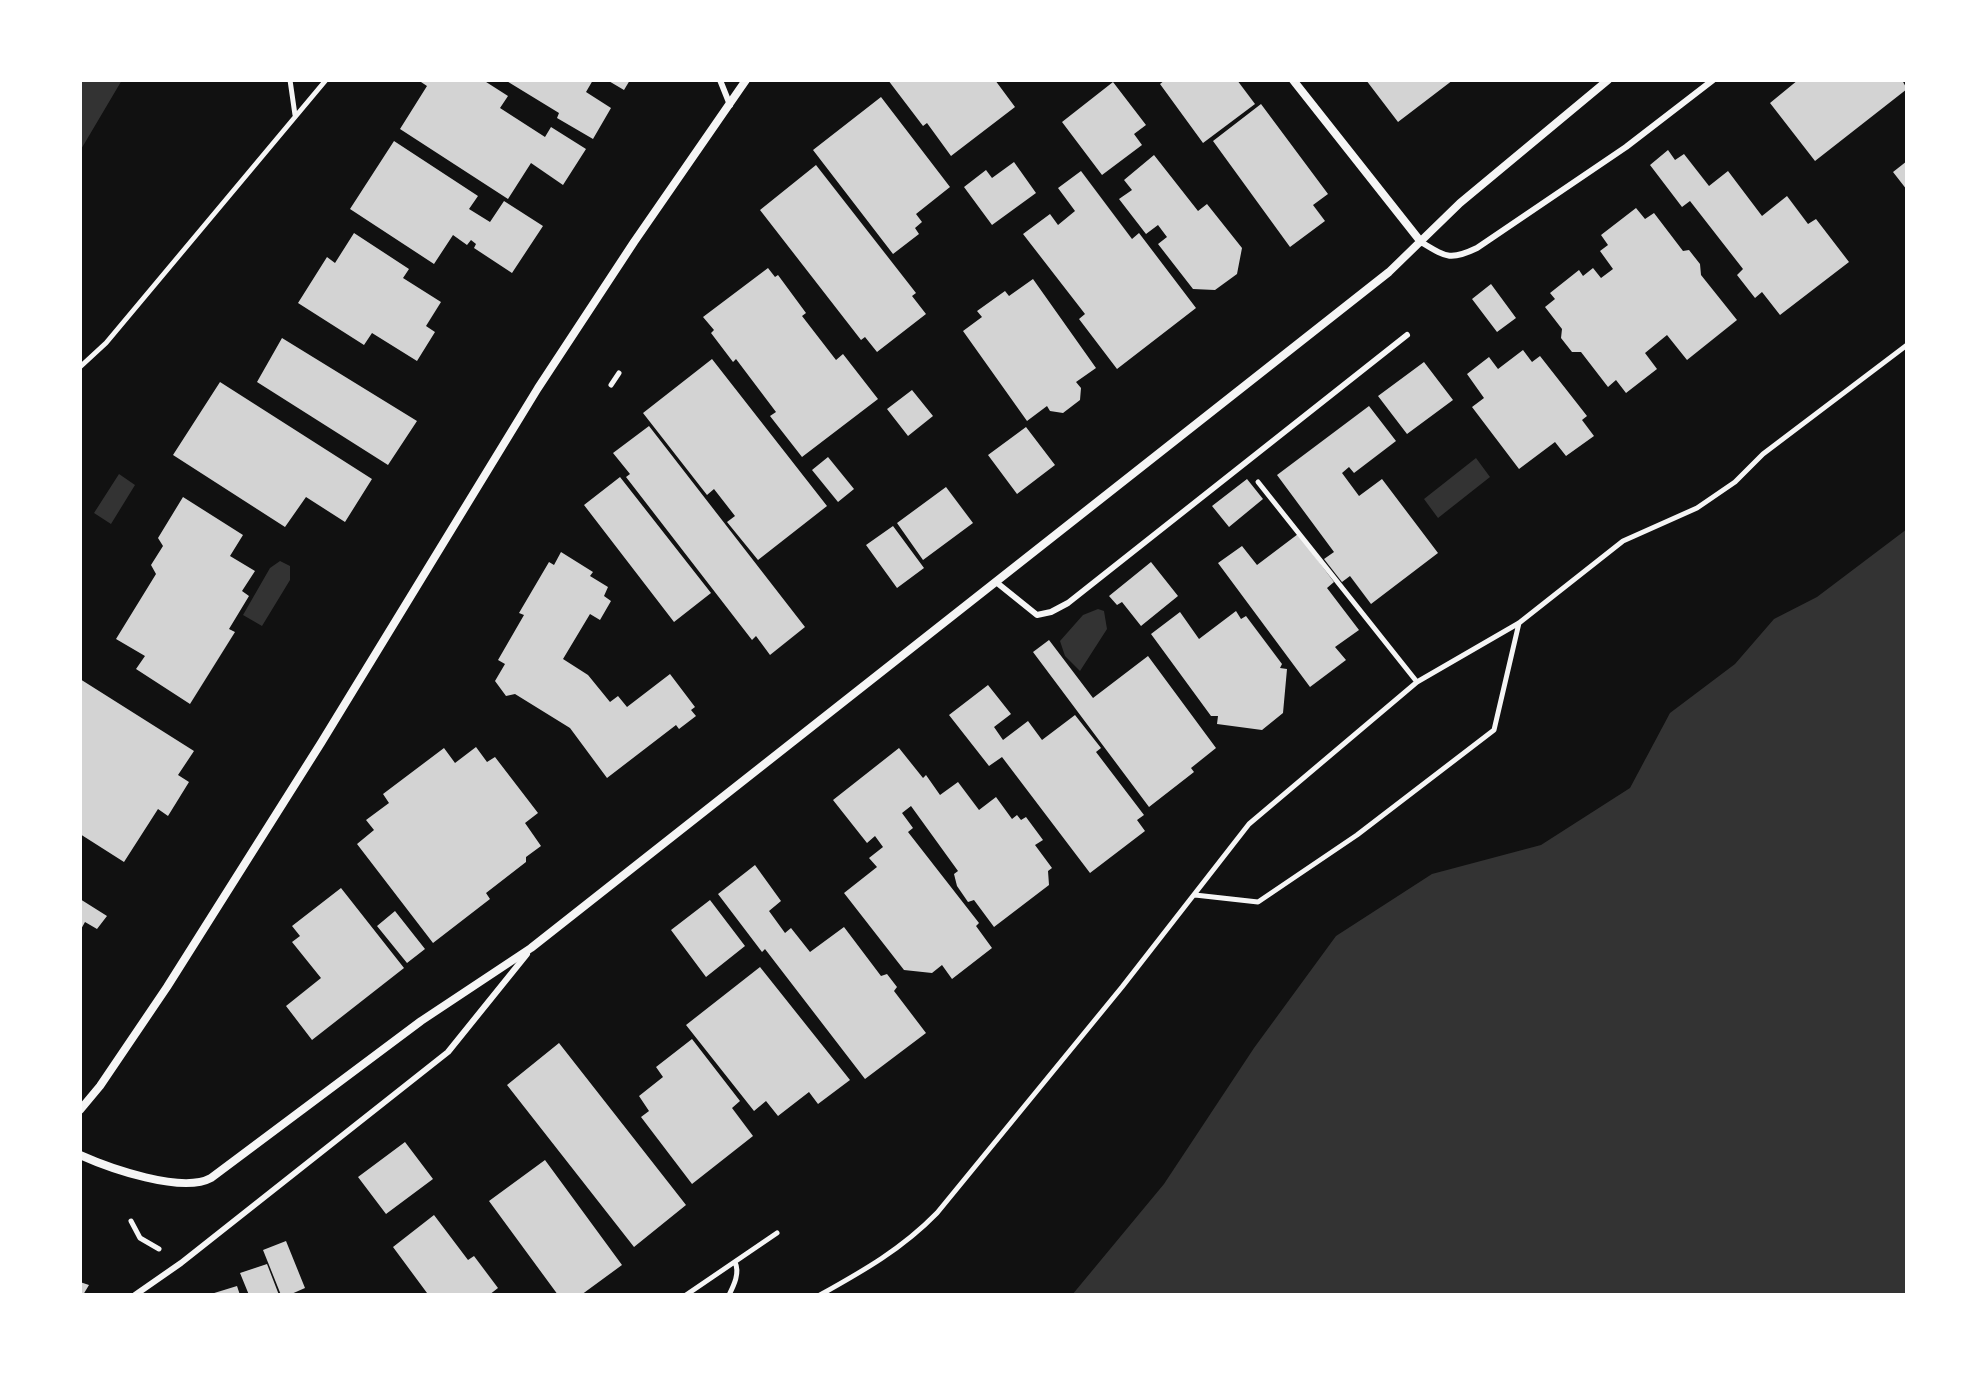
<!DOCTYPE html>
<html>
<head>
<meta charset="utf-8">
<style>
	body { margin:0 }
	#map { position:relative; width:1987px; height:1375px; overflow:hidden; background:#111; font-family:"Space Grotesk",sans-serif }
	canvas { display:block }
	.frame { position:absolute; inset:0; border:82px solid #fff; pointer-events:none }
</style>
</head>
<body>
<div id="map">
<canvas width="1987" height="1375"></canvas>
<div class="frame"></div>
</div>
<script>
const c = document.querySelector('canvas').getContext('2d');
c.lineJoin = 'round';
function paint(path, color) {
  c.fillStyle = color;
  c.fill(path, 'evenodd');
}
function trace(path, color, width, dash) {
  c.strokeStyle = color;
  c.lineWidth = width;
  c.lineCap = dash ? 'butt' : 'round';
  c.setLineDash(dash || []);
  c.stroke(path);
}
const water = new Path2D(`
	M 80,80 L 122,80 L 80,151 Z
	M 1476,458 L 1490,477 L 1438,518 L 1424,499 Z
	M 119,474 L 135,485 L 111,524 L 94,513 Z
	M 1907,529 L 1907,1295 L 1072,1295 L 1164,1184 L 1254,1048 L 1336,936 L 1432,874 L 1541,845 L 1630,788 L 1670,713 L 1735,664 L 1774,619 L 1817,597 Z
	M 280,561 L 290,566 L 290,580 L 262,626 L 243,615 L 270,568 Z
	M 1098,609 L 1104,611 L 1107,629 L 1080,671 L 1065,656 L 1060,641 L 1083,615 Z`);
const building = new Path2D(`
	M 418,80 L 483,80 L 508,96 L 500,108 L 545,137 L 551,127 L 586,149 L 563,185 L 531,163 L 508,199 L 400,129 L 427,86 Z
	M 505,80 L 593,80 L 586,92 L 611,108 L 593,139 L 557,118 L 559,113 Z
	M 607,80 L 630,80 L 624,90 Z
	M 888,80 L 995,80 L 1015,107 L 951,156 L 927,123 L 923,126 Z
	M 1165,80 L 1237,80 L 1255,104 L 1203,143 L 1160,84 Z
	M 1366,80 L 1453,80 L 1398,122 Z
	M 1798,80 L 1902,80 L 1907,89 L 1815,161 L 1770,103 Z
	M 1113,82 L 1146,125 L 1134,134 L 1142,145 L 1102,175 L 1062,122 Z
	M 881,97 L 950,187 L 916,214 L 922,222 L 915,228 L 919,234 L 893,254 L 813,150 Z
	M 1261,104 L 1328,194 L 1313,205 L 1325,221 L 1290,247 L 1213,141 Z
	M 394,141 L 478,196 L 469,209 L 490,222 L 504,201 L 543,226 L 512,273 L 474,248 L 476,244 L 471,240 L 467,245 L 453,235 L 434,264 L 350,209 Z
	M 1668,150 L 1675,160 L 1684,154 L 1709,186 L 1728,171 L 1762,216 L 1787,196 L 1808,224 L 1816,219 L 1849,262 L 1780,315 L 1762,292 L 1755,298 L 1737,275 L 1743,269 L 1690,201 L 1682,207 L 1650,165 Z
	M 1154,155 L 1198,211 L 1207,204 L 1242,248 L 1237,274 L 1215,290 L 1193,289 L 1158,244 L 1167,237 L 1158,225 L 1146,234 L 1119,199 L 1132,190 L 1124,180 Z
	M 1907,161 L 1907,190 L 1893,172 Z
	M 1014,162 L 1036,193 L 992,225 L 964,187 L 986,170 L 992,178 Z
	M 816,165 L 916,293 L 912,296 L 926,314 L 877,352 L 865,337 L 861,340 L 760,210 Z
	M 1081,171 L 1132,239 L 1139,233 L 1196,308 L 1117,369 L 1079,319 L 1085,314 L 1023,234 L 1050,214 L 1058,225 L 1075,211 L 1058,188 Z
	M 1636,208 L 1645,219 L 1654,213 L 1683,251 L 1689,250 L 1700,264 L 1701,275 L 1737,320 L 1687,360 L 1667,335 L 1645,353 L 1657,369 L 1626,393 L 1616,380 L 1608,387 L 1581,352 L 1572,352 L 1561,338 L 1562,329 L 1545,307 L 1555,299 L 1550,293 L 1579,270 L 1583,276 L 1593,268 L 1601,278 L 1613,269 L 1600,251 L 1608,245 L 1601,235 Z
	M 354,233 L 409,269 L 403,278 L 441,302 L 426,326 L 435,332 L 417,361 L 372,333 L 364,345 L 298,303 L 327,257 L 335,263 Z
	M 768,268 L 775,277 L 778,275 L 806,313 L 802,316 L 836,360 L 843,354 L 878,399 L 802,457 L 770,416 L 776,412 L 736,359 L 733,362 L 711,333 L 714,330 L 703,317 Z
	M 1033,279 L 1096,368 L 1076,382 L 1081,388 L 1080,400 L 1063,413 L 1050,411 L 1047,406 L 1027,421 L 963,331 L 982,317 L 977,311 L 1005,291 L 1009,296 Z
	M 1491,284 L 1516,318 L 1497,332 L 1472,299 Z
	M 282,338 L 417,421 L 388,465 L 257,382 Z
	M 1523,350 L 1532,362 L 1540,356 L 1587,416 L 1582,420 L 1594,436 L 1566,456 L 1555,442 L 1519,469 L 1472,407 L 1484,398 L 1467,374 L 1489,357 L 1498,369 Z
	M 712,359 L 827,506 L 758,560 L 727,522 L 735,516 L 714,489 L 707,495 L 643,413 Z
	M 1424,362 L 1453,400 L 1407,434 L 1378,396 Z
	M 220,382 L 372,479 L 345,522 L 306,497 L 285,527 L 173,455 Z
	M 912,390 L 933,416 L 908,436 L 887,409 Z
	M 1369,406 L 1396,441 L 1354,473 L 1349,467 L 1342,473 L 1359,496 L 1382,479 L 1438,553 L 1371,604 L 1350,576 L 1342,582 L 1324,559 L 1334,552 L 1277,475 Z
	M 649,426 L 805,627 L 770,655 L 756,636 L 752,640 L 626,477 L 630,474 L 613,453 Z
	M 1026,427 L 1055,465 L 1017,494 L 988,455 Z
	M 828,457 L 854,489 L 838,502 L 812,470 Z
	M 620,477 L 711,593 L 674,622 L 584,505 Z
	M 1247,479 L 1263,499 L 1229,527 L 1212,506 Z
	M 946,487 L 973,523 L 923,560 L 897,523 Z
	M 183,497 L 243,535 L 230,556 L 255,571 L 242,591 L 249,596 L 229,629 L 235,632 L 190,704 L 136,669 L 145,656 L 116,639 L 156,574 L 151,565 L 163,546 L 158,538 Z
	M 893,526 L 924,568 L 897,588 L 866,545 Z
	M 1298,534 L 1334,582 L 1327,588 L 1359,630 L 1335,647 L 1346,660 L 1310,687 L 1218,563 L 1242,546 L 1257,565 Z
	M 561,552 L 593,572 L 590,576 L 608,587 L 604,596 L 611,601 L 600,620 L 590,614 L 563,659 L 588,675 L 610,702 L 618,696 L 627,707 L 670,674 L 695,707 L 691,710 L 696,716 L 679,729 L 676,725 L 607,778 L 570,728 L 515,694 L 506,696 L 495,681 L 505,664 L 498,660 L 524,615 L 519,613 L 549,562 L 554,565 Z
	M 1151,562 L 1178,596 L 1141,626 L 1122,602 L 1117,605 L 1109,596 Z
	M 1236,611 L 1241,619 L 1246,616 L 1282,664 L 1280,668 L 1287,669 L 1283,713 L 1262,730 L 1217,724 L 1218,716 L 1211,716 L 1151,634 L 1180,612 L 1199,639 Z
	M 1049,640 L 1093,698 L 1148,656 L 1216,748 L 1191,768 L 1194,772 L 1149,807 L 1033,652 Z
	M 80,679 L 194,751 L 178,775 L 189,782 L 168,816 L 158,809 L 124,862 L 80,834 Z
	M 988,685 L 1011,714 L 994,727 L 1003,740 L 1028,721 L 1042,740 L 1075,715 L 1101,748 L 1096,752 L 1144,815 L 1137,820 L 1145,831 L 1090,873 L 1002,757 L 989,766 L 949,715 Z
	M 476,747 L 487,762 L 495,757 L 538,813 L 525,823 L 541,846 L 526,857 L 526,862 L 486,893 L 490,899 L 433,943 L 357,844 L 374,830 L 366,820 L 389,803 L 383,794 L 444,748 L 455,763 Z
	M 899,748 L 923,778 L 926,775 L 940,795 L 958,782 L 979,810 L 996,797 L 1012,819 L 1017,815 L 1021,820 L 1026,817 L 1043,840 L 1035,845 L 1052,868 L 1048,871 L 1049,885 L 994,927 L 974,900 L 968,902 L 957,886 L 954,874 L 958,871 L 911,806 L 902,813 L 913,828 L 908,832 L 979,923 L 976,926 L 992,948 L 952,979 L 942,965 L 932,973 L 904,970 L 844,893 L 877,867 L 869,858 L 883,847 L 875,836 L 867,843 L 833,800 Z
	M 755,865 L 781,901 L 769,911 L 785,933 L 791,928 L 810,952 L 844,927 L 881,976 L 887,974 L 897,987 L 894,991 L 926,1033 L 865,1079 L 765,949 L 762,952 L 718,894 Z
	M 341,888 L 404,968 L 312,1040 L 286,1006 L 321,978 L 292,942 L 300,936 L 292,926 Z
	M 80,899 L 107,916 L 97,929 L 85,922 L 80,931 Z
	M 710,900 L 745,946 L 706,977 L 671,930 Z
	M 395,911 L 425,949 L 407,963 L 377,926 Z
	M 760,967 L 850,1080 L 818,1104 L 809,1092 L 778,1116 L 766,1101 L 754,1111 L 686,1025 Z
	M 692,1039 L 740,1101 L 732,1108 L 753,1136 L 692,1184 L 641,1117 L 649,1111 L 639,1096 L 663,1077 L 656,1067 Z
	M 559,1043 L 686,1205 L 634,1247 L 507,1085 Z
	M 405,1142 L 433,1179 L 386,1214 L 358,1177 Z
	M 545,1160 L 622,1265 L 581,1295 L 558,1295 L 489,1201 Z
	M 434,1215 L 468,1260 L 474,1256 L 498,1288 L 489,1295 L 425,1295 L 427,1293 L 393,1247 Z
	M 286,1241 L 305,1288 L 289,1295 L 281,1295 L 263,1250 Z
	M 267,1264 L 279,1295 L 249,1295 L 240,1273 Z
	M 80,1282 L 89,1285 L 83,1295 L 80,1295 Z
	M 237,1286 L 240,1295 L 211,1295 L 211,1294 Z`);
const path = new Path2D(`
	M 290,80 L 295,115
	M 80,367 L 106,343 L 326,80
	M 611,385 L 619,373
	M 1258,482 L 1417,682
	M 1195,895 L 1258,902 L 1357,835 L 1494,730 L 1519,623
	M 131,1221 L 140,1238 L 159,1249
	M 686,1295 L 777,1233
	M 729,1295 C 734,1285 740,1273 735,1262
	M 820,1295 C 863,1271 902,1249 937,1213 L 1122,987 L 1249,824 L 1417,682 L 1519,623 L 1623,541 L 1697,508 L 1735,482 L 1763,454 L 1907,345`);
const service = new Path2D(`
	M 720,80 L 730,105
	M 1421,242 C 1446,257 1450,261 1477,248 L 1626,147 L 1713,80
	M 996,582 L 1037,615 L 1051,612 L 1068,603 L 1407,335
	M 135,1295 L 181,1263 L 448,1052 L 527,954`);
const minor = new Path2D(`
	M 1293,80 L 1421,242
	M 80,1110 L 100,1086 L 167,987 L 321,743 L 538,388 L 634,242 L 746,80
	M 80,1155 C 109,1168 182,1194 211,1178 L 421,1021 L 531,948 L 1389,272 L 1460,203 L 1608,80`);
paint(water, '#333');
paint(building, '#d3d3d3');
trace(path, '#f5f5f5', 5);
trace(service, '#f5f5f5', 6);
trace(minor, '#f5f5f5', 8);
</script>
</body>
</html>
